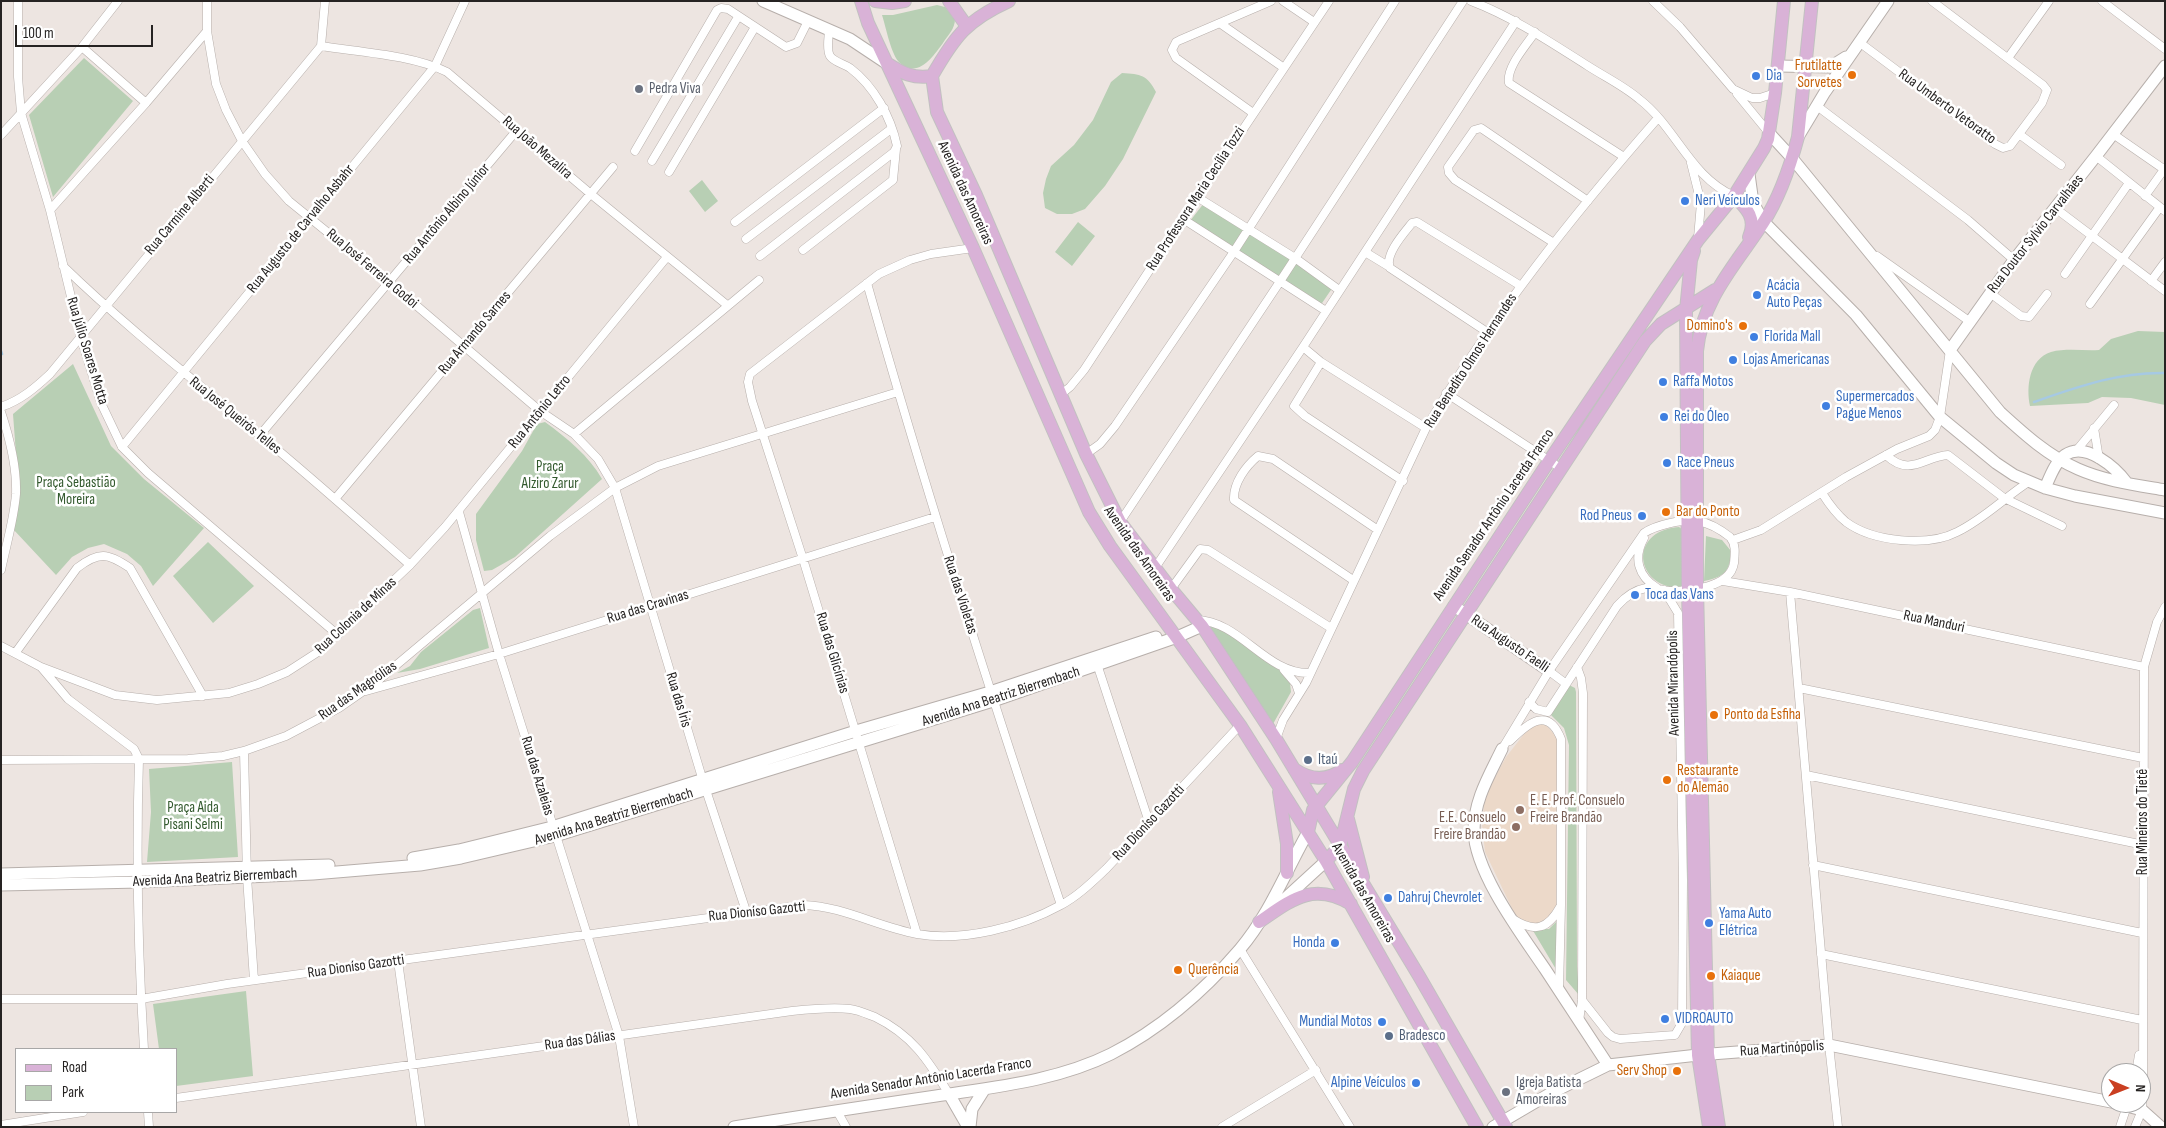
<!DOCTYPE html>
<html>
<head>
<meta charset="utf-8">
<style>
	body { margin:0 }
	#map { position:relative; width:2166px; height:1128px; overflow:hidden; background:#ede5e1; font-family:"Sofia Sans Condensed",sans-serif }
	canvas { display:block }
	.frame { position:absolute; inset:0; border:2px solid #262322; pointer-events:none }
	.legend { position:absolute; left:15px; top:1048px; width:162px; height:65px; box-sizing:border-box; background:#fff; border:1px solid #a8a7a7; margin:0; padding:6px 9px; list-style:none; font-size:15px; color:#262322 }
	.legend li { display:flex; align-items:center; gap:10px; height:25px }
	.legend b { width:25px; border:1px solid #a8a7a7 }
	.north { position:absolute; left:2101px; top:1063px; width:50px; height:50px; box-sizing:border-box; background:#fff; border:1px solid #a8a7a7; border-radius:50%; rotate:91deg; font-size:14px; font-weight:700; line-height:20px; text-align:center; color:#262322 }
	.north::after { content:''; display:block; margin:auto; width:18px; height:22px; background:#ca3f21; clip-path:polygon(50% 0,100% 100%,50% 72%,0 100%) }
	.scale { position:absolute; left:15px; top:25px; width:138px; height:22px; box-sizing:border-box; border:2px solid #262322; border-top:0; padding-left:6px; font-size:15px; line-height:18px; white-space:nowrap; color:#262322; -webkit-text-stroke:4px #fff; paint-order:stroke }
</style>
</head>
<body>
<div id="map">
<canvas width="2166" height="1128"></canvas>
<div class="frame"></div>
<ul class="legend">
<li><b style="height:6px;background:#d9b2d7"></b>Road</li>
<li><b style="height:14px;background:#b8cfb4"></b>Park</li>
</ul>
<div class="north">N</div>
<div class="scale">100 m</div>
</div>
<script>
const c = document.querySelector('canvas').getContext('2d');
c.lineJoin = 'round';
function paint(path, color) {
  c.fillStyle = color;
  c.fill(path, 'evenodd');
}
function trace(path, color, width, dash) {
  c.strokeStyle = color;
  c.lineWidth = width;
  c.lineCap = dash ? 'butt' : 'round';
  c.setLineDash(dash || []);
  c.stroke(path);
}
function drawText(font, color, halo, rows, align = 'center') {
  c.font = font + ' "Sofia Sans Condensed",sans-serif';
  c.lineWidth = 5;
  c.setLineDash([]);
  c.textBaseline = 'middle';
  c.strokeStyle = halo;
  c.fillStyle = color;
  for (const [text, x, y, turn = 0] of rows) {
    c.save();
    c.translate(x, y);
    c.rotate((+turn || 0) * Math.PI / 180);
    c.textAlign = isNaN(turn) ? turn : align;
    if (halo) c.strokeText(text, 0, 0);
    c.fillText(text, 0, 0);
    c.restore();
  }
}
const education = new Path2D(`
	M 1537,723 L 1544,723 L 1557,737 L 1556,909 L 1548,920 L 1535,924 L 1517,919 L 1485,852 L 1482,824 L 1485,796 L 1506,757 L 1524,734 Z`);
const green = new Path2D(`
	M 937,5 L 945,7 L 955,19 C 955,29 948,35 943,43 C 933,56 919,79 900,63 C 891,55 886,27 882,15 L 893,15 Z
	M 84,58 L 133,101 L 53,197 L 29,115 Z
	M 1122,73 C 1141,74 1147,75 1156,92 L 1123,159 L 1105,186 L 1085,209 L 1072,214 L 1057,214 L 1045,208 L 1043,193 L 1046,179 L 1051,166 L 1074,145 L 1093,120 L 1111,82 Z
	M 702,180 L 718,201 L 705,212 L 689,191 Z
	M 1204,203 L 1333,287 L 1320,306 L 1190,221 Z
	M 1078,222 L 1095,236 L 1072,266 L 1055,252 Z
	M 2138,331 L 2165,332 L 2165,405 L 2131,398 L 2102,397 L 2088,403 L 2030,406 C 2026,387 2029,359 2051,352 C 2066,348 2084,351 2099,350 L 2111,339 Z
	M 73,364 L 111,446 L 144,479 L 204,528 L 153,586 L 141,566 L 127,554 L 104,544 L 88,548 L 72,557 L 56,575 L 13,529 L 19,494 L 13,414 Z
	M 545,422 C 567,438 589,456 602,479 L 515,557 L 492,570 L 484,571 L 476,540 L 476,514 L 522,451 L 537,424 Z
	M 1679,527 L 1683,530 L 1684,582 L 1681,588 C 1635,588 1627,531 1679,527 Z
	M 1706,536 L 1722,540 L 1731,551 C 1730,572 1724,577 1704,581 Z
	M 208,542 L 254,586 L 213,623 L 173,576 Z
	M 480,608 L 489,648 L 420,669 L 397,673 L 410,666 L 421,652 L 473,610 Z
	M 1204,623 L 1228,632 L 1278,667 L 1290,683 L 1291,692 L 1273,724 Z
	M 1569,685 L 1575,688 L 1576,692 L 1577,966 L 1579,995 L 1566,980 L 1569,745 L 1564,728 L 1550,714 Z
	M 232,762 L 238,857 L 147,862 L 151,812 L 149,769 Z
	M 1557,921 L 1557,971 L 1532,929 L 1549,929 Z
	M 246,991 L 253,1076 L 176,1086 L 176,1049 L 159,1049 L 153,1004 Z`);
const stream = new Path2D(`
	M 1,351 L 2,354
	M 2034,402 C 2077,387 2118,372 2165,373`);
const street = new Path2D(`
	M 18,1 L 18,77 L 21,113 L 50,210 L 81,338 L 101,403 L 122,447 L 148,473 L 338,635
	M 207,1 L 207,31 L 216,84 L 226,110 L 242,141 L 265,174 L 289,201 L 390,283 L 540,411 L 574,434 L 598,459 L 615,488 L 703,781 L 746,911
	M 1283,1 L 1314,22
	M 1471,1 C 1513,17 1550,42 1588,66 C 1605,77 1624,86 1639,99 C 1676,127 1690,177 1734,196
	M 1653,1 L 1680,27 L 1733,89 L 1752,98 L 1760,98 L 1775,93
	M 2102,1 L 2165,49
	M 1221,24 L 1284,68
	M 1535,32 C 1526,46 1506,67 1509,83 L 1624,157
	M 1859,42 L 1995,144 L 2003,148 L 2010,146 L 2042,103 L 2047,90 L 2043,85 L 1932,1
	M 321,46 C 359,52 413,55 447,72 L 592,195 L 727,305
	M 82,47 L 146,103
	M 2008,58 L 2049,1
	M 1737,94 L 1769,133
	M 1817,106 L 1968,220 L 2014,260
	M 1253,113 L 1176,58 L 1172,50 L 1176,42 L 1180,40 L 1271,1
	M 2019,134 L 2061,165
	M 2113,134 L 2165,170
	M 1,135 L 82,47 L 118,1
	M 635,151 L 717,10 L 721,8 L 728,9 L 786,47 L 797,43 L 808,21
	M 2096,156 L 2165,211
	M 652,161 L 738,17
	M 1691,163 L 1701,203 L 1698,238
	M 669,172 L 755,27
	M 2145,196 L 2165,168
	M 1197,197 L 1295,258 L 1339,290
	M 2055,208 L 2165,291
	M 50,210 L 146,103 L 207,31
	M 1183,219 L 1326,311
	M 735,222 L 884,108
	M 746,239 L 891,129
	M 1554,243 L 1455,180 L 1449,173 L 1448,167 L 1474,130 L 1481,128 L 1588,201
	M 803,250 L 893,180 L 896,149
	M 1365,252 L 1388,266
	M 760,256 L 894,152 L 897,146 C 891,117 874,86 850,68 C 844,64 834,62 830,56 C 826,49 829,37 829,29
	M 1877,256 L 1969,321
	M 63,266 C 126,327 194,380 261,436 C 312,478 361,522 410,565
	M 2065,274 L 2129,183
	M 2151,281 L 2165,262
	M 867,283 C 926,492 992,699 1061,905
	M 1990,293 L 2021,316 L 2029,317 L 2047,294
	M 2090,304 L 2160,207
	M 1487,332 L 1390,268 C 1384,255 1404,233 1412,223 L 1417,222 L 1521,286
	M 1303,347 L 1321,362 L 1426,428
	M 1321,362 L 1294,406 L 1305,416 L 1403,481
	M 1446,393 L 1562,469
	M 1060,395 L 1070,387 L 1084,370 L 1183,219 L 1329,1
	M 1,407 C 21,400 35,388 50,374 L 321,46 L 325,1
	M 1,412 C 10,439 17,466 16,494 C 14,519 6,546 1,570
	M 2094,428 L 2099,459
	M 574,434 L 759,280
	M 260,435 L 517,130
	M 122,447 L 435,66 L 465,1
	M 2076,451 L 2114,405
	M 1086,454 L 1100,444 L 1115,426 L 1233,253 L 1395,1
	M 1886,455 C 1910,478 1925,456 1948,455 L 2004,498 L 2062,526
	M 1822,493 C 1829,504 1836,514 1846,522 C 1873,542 1928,547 1957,532 C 1984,519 2005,497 2030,481
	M 335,499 L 613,167
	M 459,512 L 499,654 L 619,1036 L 634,1127
	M 1120,522 L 1279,283 L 1463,1
	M 1644,538 C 1633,558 1638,576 1657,588
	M 1733,540 L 1761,530 L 1846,477 L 1897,449 L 1929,436 L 1935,430 L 1940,417 L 1950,350
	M 1155,568 L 1303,347 L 1516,21
	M 1353,580 L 1234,500 C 1233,483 1246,466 1258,456 L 1273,459 L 1378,530
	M 1723,581 L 1790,592 L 2144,667
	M 1171,589 L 1200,549 L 1208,550 L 1331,628
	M 1790,592 L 1829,1045 L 1838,1127
	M 1197,620 C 1240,621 1266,674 1309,673
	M 1,646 L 41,667 L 68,699 L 134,749 L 139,759 C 136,855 138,954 144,1049
	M 16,652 L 77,568 C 99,551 108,553 130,568 L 203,696
	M 1096,661 L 1149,822
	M 41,667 L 115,695 L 157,700 L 229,693 L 258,684 L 287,672 L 318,652 L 410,565 L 445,527 L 667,257
	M 1577,667 L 1581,678 L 1583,693 L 1582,1000 L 1579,1021
	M 1284,670 L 1296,684 L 1299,693
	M 1549,671 L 1565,683
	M 1799,688 L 2143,758
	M 366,691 L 499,654 L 935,517
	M 1276,739 L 1283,720 L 1306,683 L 1426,428 C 1492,317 1573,215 1658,118
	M 1510,741 C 1528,723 1548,706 1561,739 L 1561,905 L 1559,990
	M 1502,749 L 1549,671 L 1644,533 C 1656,525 1682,519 1698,521 C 1709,523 1721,530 1730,537 C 1736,544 1735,553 1734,563 C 1730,588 1690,591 1669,591 C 1661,590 1654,587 1646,588 C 1634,590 1625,597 1617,606 L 1548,712 L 1536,709 L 1529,702
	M 244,751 L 247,877 L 254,980
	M 1,760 L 188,759 L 223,756 L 244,751 L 286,736 L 339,708 L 375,683 L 550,536 L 615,488 L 658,466 L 898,392
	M 1806,775 L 2144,845
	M 1813,865 L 2142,933
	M 1513,919 C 1535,933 1548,929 1560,907
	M 917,934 L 803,559 L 752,401 L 748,382 L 750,374 L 879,274 L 910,260 L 931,254 L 973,248
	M 1240,949 L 1350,1127
	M 1821,954 L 2142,1020
	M 398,961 L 421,1127
	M 1,999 L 141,999 L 227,984 L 803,905 C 843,906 878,927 917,934 C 963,942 1021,927 1061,905 C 1078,896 1092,882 1106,869 L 1240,725
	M 1582,1000 L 1608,1033 L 1613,1037 L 1620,1039 L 1675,1035 L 1682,1023 L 1683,880 L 1678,613 L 1664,590
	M 2136,1073 L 2139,1055
	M 176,1098 L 792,1011 C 811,1009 830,1007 850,1009 C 858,1010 867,1014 875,1017 C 912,1035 928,1060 949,1094
	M 837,1111 L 846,1127
	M 148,1112 L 149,1127
	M 1,1125 L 83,1112
	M 1222,1127 L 1316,1070
	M 2120,1127 L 2128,1103
	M 2135,1127 L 2142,1110 L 2143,1085 L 2144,667 L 2157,622 L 2165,607`);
const secondary = new Path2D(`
	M 763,1 L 850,39 L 886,63
	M 1778,66 L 1830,67 L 1846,57
	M 1769,133 L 1792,158 L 2000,412 C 2023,433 2048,456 2078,469 C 2105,481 2136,485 2165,490
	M 1798,137 L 1825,92 L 1888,1
	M 1749,174 L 1753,203 L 1764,222 L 1856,315 L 1940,417 L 1996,463 L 2014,475 L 2045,488 L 2075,496 L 2165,513
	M 1950,350 L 2014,260 L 2096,156 L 2165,66
	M 2045,488 C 2050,477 2055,462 2065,455 C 2086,441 2116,468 2127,483
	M 1454,606 L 1549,671
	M 1502,749 C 1489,776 1474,800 1474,831 C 1475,873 1522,935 1545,969 C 1566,1001 1587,1033 1608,1065
	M 413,858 L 459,850 L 552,827 L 856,731 L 990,692 L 1156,637
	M 1,874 L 329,865
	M 1,885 L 140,882 L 313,874 L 420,865 L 461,858 L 555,836 L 993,701 L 1177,637 L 1202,626
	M 1279,904 L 1326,861
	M 949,1094 L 968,1127
	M 2115,1103 L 2142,1110 L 2161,1127
	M 734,1127 C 801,1116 868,1106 936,1096 C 994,1087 1057,1081 1111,1054 C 1160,1029 1204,991 1240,949 C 1269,915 1286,871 1308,832
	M 970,1127 L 972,1109 L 984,1090
	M 1493,1127 L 1551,1093 L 1608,1065 L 1698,1055 L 1829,1045 L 2111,1102`);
const primary = new Path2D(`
	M 861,1 L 868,23 L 973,248 L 1089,512 L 1110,546 L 1240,725 L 1326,861 L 1477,1127
	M 875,1 L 892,3 L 905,1
	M 949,1 L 966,25
	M 888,64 C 902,73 913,79 932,76
	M 932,76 L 937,112 L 976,195 L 1086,454 L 1120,522 L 1171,589 L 1202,626 L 1276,739 L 1419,976 L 1506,1127
	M 932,76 C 955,36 967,20 1009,1
	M 1734,196 C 1747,208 1757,219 1749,237
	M 1694,251 L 1691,260 L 1686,310 L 1688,590 L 1698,1055 L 1709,1127
	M 1294,769 C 1310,780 1327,781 1342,770
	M 1279,792 L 1287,844 L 1287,873
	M 1348,819 L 1363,877
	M 1308,832 L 1313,810 L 1352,762 L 1549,461 L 1698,240 L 1734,196 L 1764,148 L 1768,139 L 1775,93 L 1784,1
	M 1326,861 L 1340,846 L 1354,789 L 1363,771 L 1645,341 L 1661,324 L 1715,290
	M 1259,922 C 1290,901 1312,881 1351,904
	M 1719,1127 L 1708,1054 L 1697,588 L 1697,351 C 1702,299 1736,264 1763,223 C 1780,197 1790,167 1798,137 L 1812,1`);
const markers = [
	[1852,75,5,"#e8710a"],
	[1756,76,5,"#3f7fe0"],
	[639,89,5,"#6b7280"],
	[1685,201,5,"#3f7fe0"],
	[1757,295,5,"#3f7fe0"],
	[1743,326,5,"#e8710a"],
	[1754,337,5,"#3f7fe0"],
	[1733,360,5,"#3f7fe0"],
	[1663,382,5,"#3f7fe0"],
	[1826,406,5,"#3f7fe0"],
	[1664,417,5,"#3f7fe0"],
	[1667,463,5,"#3f7fe0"],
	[1666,512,5,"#e8710a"],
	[1642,516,5,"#3f7fe0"],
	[1635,595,5,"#3f7fe0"],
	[1714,715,5,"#e8710a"],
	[1308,760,5,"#5c6f8a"],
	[1667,780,5,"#e8710a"],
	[1520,810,5,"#8d6e63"],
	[1516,827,5,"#8d6e63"],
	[1388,898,5,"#3f7fe0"],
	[1709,923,5,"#3f7fe0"],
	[1335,943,5,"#3f7fe0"],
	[1178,970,5,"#e8710a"],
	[1711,976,5,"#e8710a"],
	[1665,1019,5,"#3f7fe0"],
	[1382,1022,5,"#3f7fe0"],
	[1389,1036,5,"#5c6f8a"],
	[1677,1071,5,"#e8710a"],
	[1416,1083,5,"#3f7fe0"],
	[1506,1092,5,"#6b7280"]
];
const foodNames = [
	["Frutilatte",1842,66,"right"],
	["Sorvetes",1842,83,"right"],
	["Domino's",1733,326,"right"],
	["Bar do Ponto",1676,512],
	["Ponto da Esfiha",1724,715],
	["Restaurante",1677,771],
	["do Alemão",1677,788],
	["Querência",1188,970],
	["Kaiaque",1721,976],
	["Serv Shop",1667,1071,"right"]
];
const shopNames = [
	["Dia",1766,76],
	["Neri Veículos",1695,201],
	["Acácia",1767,286],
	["Auto Peças",1767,303],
	["Florida Mall",1764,337],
	["Lojas Americanas",1743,360],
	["Raffa Motos",1673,382],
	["Supermercados",1836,397],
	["Pague Menos",1836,414],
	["Rei do Óleo",1674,417],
	["Race Pneus",1677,463],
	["Rod Pneus",1632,516,"right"],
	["Toca das Vans",1645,595],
	["Dahruj Chevrolet",1398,898],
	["Yama Auto",1719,914],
	["Elétrica",1719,931],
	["Honda",1325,943,"right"],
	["VIDROAUTO",1675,1019],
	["Mundial Motos",1372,1022,"right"],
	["Alpine Veículos",1406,1083,"right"]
];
const worshipNames = [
	["Pedra Viva",649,89],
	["Igreja Batista",1516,1083],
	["Amoreiras",1516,1100]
];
const streetNames = [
	["Rua Umberto Vetoratto",1947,107,36],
	["Rua João Mezalira",537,148,41],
	["Avenida das Amoreiras",965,193,65],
	["Rua Professora Maria Cecília Tozzi",1196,199,-57],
	["Rua Antônio Albino Júnior",447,214,-50],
	["Rua Carmine Alberti",180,215,-50],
	["Rua Augusto de Carvalho Asbahr",301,229,-51],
	["Rua Doutor Sylvio Carvalhães",2036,234,-52],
	["Rua José Ferreira Godoi",372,269,40],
	["Rua Armando Sarnes",475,333,-50],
	["Rua Júlio Soares Motta",87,351,73],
	["Rua Benedito Olmos Hernandes",1471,361,-57],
	["Rua Antônio Letro",540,412,-51],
	["Rua José Queirós Telles",235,416,39],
	["Avenida Senador Antônio Lacerda Franco",1494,515,-56],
	["Avenida das Amoreiras",1139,554,55],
	["Rua das Violetas",960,595,72],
	["Rua das Cravinas",648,607,-17],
	["Rua Colonia de Minas",356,616,-43],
	["Rua Manduri",1934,622,12],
	["Rua Augusto Faelli",1510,644,34],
	["Rua das Glicínias",832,653,73],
	["Avenida Mirandópolis",1674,683,-91],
	["Rua das Magnólias",358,691,-35],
	["Avenida Ana Beatriz Bierrembach",1001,697,-18],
	["Rua das Íris",678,700,73],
	["Rua das Azaleias",537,776,73],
	["Avenida Ana Beatriz Bierrembach",614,817,-17],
	["Rua Mineiros do Tietê",2143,822,-90],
	["Rua Dioníso Gazotti",1149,823,-47],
	["Avenida Ana Beatriz Bierrembach",215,878,-3],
	["Avenida das Amoreiras",1363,893,60],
	["Rua Dioníso Gazotti",757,912,-6],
	["Rua Dioníso Gazotti",356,967,-8],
	["Rua das Dálias",580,1041,-8],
	["Rua Martinópolis",1782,1049,-4],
	["Avenida Senador Antônio Lacerda Franco",931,1079,-9]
];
const parkNames = [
	["Praça",550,467],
	["Alziro Zarur",550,484],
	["Praça Sebastião",76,483],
	["Moreira",76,500],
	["Praça Aida",193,808],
	["Pisani Selmi",193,825]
];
const serviceNames = [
	["Itaú",1318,760],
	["Bradesco",1399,1036]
];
const educationNames = [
	["E. E. Prof. Consuelo",1530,801],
	["Freire Brandão",1530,818],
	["E.E. Consuelo",1506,818,"right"],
	["Freire Brandão",1506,835,"right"]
];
paint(education, '#ecd9c9');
paint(green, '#b8cfb4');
trace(stream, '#a6c9e3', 2.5);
trace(street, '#b7afab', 9);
trace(secondary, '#b7afab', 13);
trace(primary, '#c2c1c1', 14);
trace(street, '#fff', 8);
trace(secondary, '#fff', 11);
trace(primary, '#d9b2d7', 12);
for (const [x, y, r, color] of markers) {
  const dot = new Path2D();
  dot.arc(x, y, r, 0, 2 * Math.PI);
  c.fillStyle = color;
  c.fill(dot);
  trace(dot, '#fff', 2);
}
drawText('15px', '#c56008', '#fff', foodNames, 'left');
drawText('15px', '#366cbe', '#fff', shopNames, 'left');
drawText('15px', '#5b616d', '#fff', worshipNames, 'left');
drawText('15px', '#262322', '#fff', streetNames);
drawText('15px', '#32592d', '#fff', parkNames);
drawText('15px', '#4e5e75', '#fff', serviceNames, 'left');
drawText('15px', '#785e54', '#fff', educationNames, 'left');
</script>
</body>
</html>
